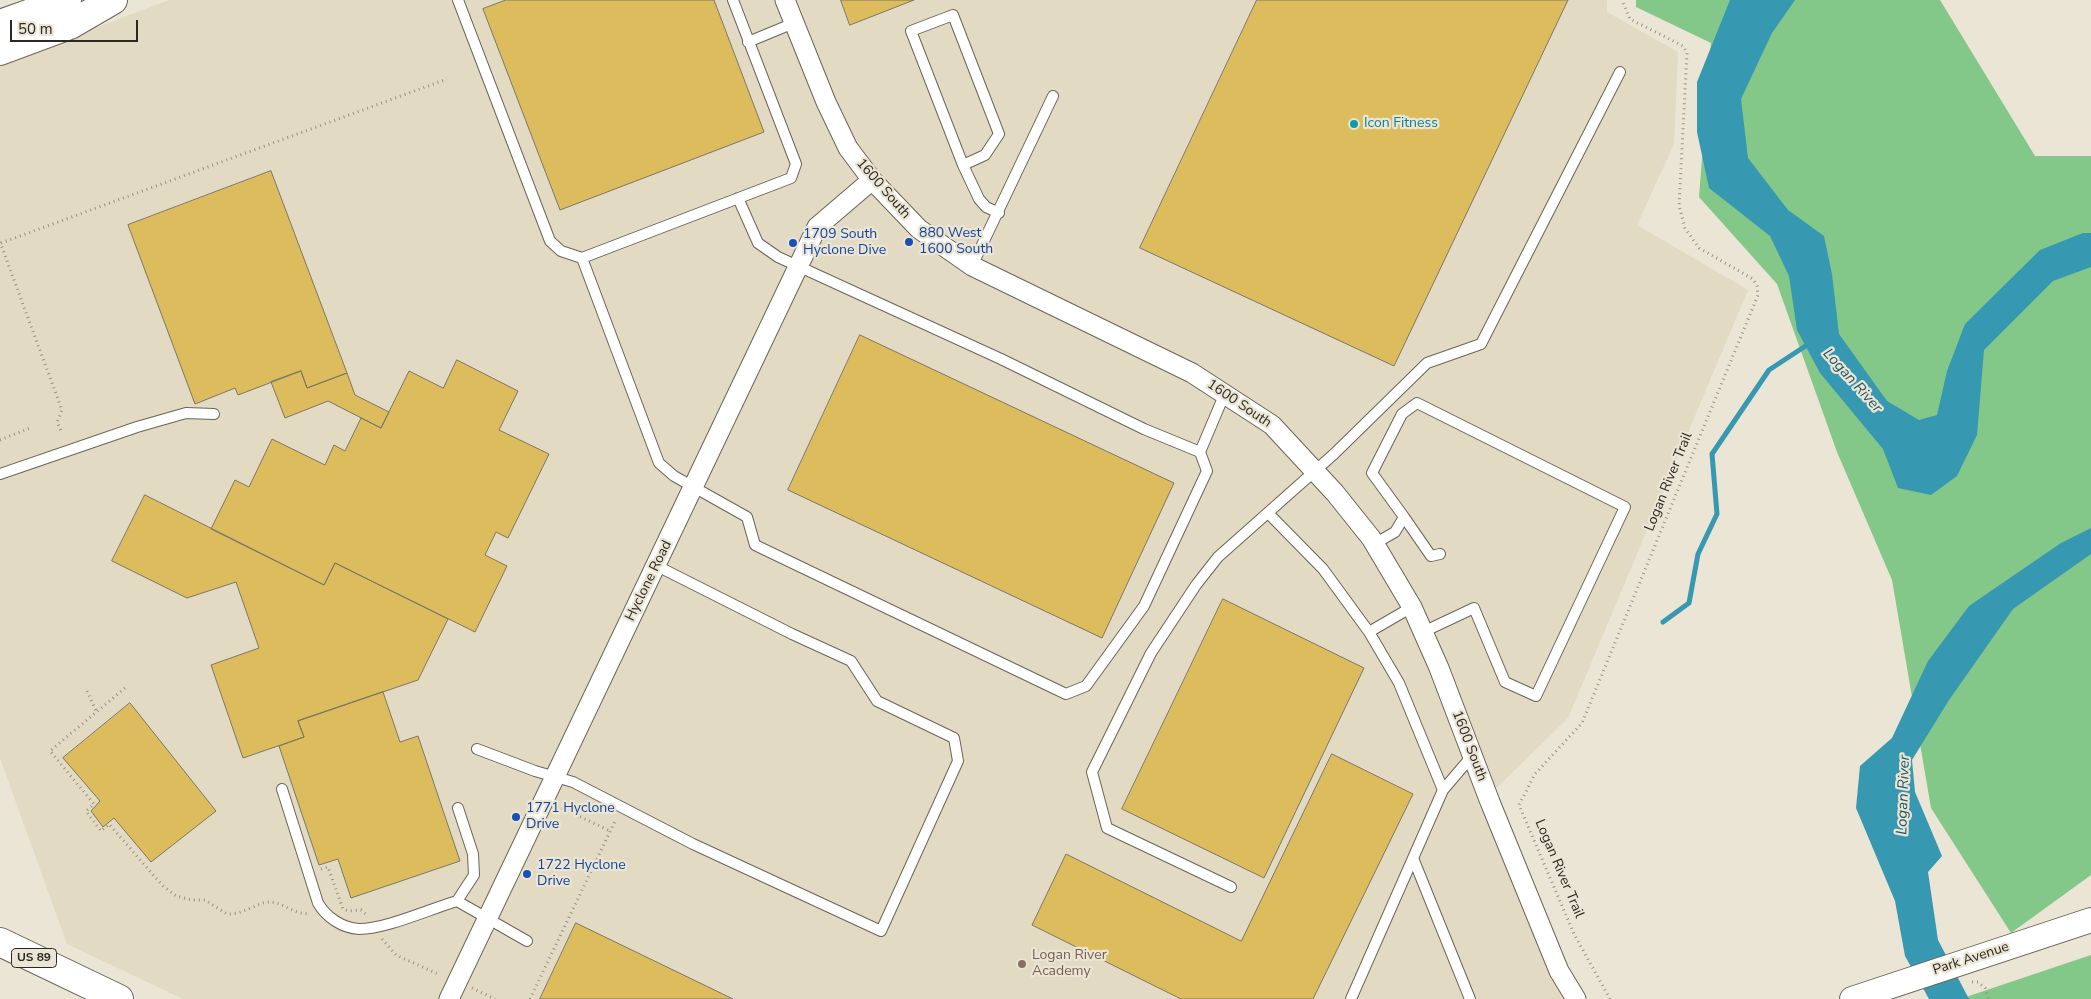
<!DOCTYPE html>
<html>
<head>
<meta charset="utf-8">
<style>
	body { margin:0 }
	#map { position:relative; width:2091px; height:999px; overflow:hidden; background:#eae5d4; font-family:"Nunito Sans",sans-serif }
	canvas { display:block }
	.scale { position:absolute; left:10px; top:20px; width:128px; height:22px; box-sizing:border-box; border:2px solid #2b2822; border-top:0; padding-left:6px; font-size:15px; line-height:18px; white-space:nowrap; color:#2b2822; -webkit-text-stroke:4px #eae5d4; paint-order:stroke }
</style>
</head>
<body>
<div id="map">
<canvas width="2091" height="999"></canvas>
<div class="scale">50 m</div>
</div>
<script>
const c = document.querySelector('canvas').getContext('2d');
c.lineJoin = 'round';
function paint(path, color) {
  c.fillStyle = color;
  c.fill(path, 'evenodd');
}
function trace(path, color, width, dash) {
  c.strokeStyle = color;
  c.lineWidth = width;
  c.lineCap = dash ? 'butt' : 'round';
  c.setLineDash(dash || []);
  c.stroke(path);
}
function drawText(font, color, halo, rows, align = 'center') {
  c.font = font + ' "Nunito Sans",sans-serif';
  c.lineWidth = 4.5;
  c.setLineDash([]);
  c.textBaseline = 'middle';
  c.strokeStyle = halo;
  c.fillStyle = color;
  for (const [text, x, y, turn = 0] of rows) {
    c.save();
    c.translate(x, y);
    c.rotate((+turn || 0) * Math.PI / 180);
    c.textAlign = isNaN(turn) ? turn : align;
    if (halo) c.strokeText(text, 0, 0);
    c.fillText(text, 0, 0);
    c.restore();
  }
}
const built = new Path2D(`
	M 169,0 L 1607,0 L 1607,12 L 1678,52 L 1674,144 L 1637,225 L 1748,290 L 1568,718 L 1479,805 L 1575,999 L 183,999 L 67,944 L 0,758 L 0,64 Z`);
const green = new Path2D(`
	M 1636,0 L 1940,0 L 2035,156 L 2091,156 L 2091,875 L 2011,933 L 1931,808 L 1892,580 L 1837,452 L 1777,284 L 1699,197 L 1711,43 L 1636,7 Z
	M 2091,955 L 2091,999 L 1960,999 Z`);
const water = new Path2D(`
	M 1730,0 L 1795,0 L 1772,33 L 1741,99 L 1748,158 L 1788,210 L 1824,236 L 1832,274 L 1839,334 L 1887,401 L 1919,420 L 1937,415 L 1947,371 L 1965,324 L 2040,250 L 2083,233 L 2091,233 L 2091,267 L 2053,281 L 1984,350 L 1977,435 L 1957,476 L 1931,495 L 1898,488 L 1883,449 L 1820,373 L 1797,330 L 1789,276 L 1770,236 L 1709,188 L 1697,132 L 1697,82 Z
	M 2091,528 L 2091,554 L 2013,609 L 1949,700 L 1912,760 L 1915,792 L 1942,856 L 1928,872 L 1938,940 L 1969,999 L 1929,999 L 1905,956 L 1895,901 L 1856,808 L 1860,766 L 1892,738 L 1928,661 L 1969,606 L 2061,543 Z`);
const stream = new Path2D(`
	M 1663,622 L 1689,603 L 1698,554 L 1717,514 L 1712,454 L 1769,370 L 1810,343`);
const building = new Path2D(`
	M 506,0 L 714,0 L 764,132 L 560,210 L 483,9 Z
	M 841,0 L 914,0 L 850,25 Z
	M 1257,0 L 1568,0 L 1394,366 L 1140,248 Z
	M 271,171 L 347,373 L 307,388 L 301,371 L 238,395 L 235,388 L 195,404 L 128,225 Z
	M 860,335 L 1174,483 L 1102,638 L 788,490 Z
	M 457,360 L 518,391 L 499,430 L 549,454 L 508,538 L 496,532 L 485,555 L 507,566 L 475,632 L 335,563 L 324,585 L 211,529 L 235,480 L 249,487 L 272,439 L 325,465 L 334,445 L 345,451 L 361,418 L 381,428 L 409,371 L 443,388 Z
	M 301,371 L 307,388 L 347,373 L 355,395 L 389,412 L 381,428 L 328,401 L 285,418 L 271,382 Z
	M 145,495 L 324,585 L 335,563 L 448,619 L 418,680 L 298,721 L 304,737 L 243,758 L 211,665 L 259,648 L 236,582 L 187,598 L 112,561 Z
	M 1223,599 L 1364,668 L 1264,878 L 1122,809 Z
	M 383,692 L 400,742 L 418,736 L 460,861 L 351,898 L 338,859 L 319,865 L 279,746 L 304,737 L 298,721 Z
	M 130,703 L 216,811 L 151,862 L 114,818 L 103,827 L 91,811 L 100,801 L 63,758 Z
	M 1332,754 L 1413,794 L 1313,999 L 1181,999 L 1032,925 L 1066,854 L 1241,941 Z
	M 576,923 L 733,999 L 540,999 Z`);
const path = new Path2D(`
	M 0,242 L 62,410 L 57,422 L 62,433
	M 1,243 L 447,79
	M 0,440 L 30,428
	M 125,688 L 50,751 L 94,804 L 86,811 L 101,831 L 109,824 L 162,885 L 176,896 L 192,900 L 205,900 L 227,914 C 243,915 258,902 269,902 C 284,902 295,916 310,913
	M 87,691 L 96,711
	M 562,808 L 610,831
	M 321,869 L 328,867 L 343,909 L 349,911 L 361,910 L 367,915
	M 382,939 L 396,955 L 438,974
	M 1972,982 L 1978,982 L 1985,988 L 1989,999
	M 472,988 L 495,999
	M 530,999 L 616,819
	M 1610,999 L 1574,934 L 1519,805 L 1535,774 L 1582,723 L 1758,295 L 1757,286 L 1753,279 L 1699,248 L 1685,228 L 1679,206 L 1687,53 L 1683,46 L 1630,19 L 1622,0`);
const service = new Path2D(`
	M 458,0 L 550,241 L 561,251 L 582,258 L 659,463 L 674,476 L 747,517 L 755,545 L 1066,694 L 1086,686 L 1144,606 L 1207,471 L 1200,452 L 1225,393
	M 748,42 L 794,23
	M 963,165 L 985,155 L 999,134 L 953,15 L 911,31 L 963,165 L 979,199 L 986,207 L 999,213
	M 738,198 L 758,243 L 778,257 L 1001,359 L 1144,429 L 1200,452
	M 582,258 L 791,178 L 796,164 L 733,0
	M 972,266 L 1053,96
	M 0,474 L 137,427 L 186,413 L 214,414
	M 1269,514 L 1323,569 L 1369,632 L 1399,683 L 1443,790
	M 1404,517 L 1431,556 L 1440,554
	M 1374,544 L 1395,532 L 1404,517 L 1372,473 L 1402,414 L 1417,403 L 1625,507 L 1536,696 L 1505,682 L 1474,608 L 1423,632
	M 1369,632 L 1412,607
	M 477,749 L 535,771 L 573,782 L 693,844 L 881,931 L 958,761 L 954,738 L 877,701 L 851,661 L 792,634 L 657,566
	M 282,789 L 318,903 C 326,917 342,928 359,929 C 386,929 430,909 457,901
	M 458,808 L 473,854 L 474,875 L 457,901 L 527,941
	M 1413,858 L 1470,999
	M 1231,887 L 1107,828 L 1092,772 L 1151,653 L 1196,585 L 1218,557 L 1334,454 L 1427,363 L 1481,344 L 1620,72
	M 1351,999 L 1443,790 L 1472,756`);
const minor = new Path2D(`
	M 785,0 L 826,102 L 848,148 L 872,180 L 919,229 L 972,266 L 1192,373 L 1272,425 L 1335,493 L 1371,538 L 1412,607 L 1439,668 L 1490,802 L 1559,971 L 1576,999
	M 449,999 L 817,227 L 872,180`);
const tertiary = new Path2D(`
	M 1852,999 L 2091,920`);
const primary = new Path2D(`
	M 0,24 L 67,0
	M 0,51 L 70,25 L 113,0`);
const trunk = new Path2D(`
	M 0,942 L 119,999`);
const markers = [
	[1354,124,5,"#0f9aa8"],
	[909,242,5,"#1a4fb4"],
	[793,243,5,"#1a4fb4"],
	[516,817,5,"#1a4fb4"],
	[527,874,5,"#1a4fb4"],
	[1022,964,5,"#8d6e63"]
];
const shields = [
	[34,958,45]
];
const shieldNames = [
	["US 89",34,958]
];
const cultureNames = [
	["Icon Fitness",1364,124]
];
const streetNames = [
	["1600 South",883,189,49],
	["1600 South",1239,404,34],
	["Logan River Trail",1669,482,-68],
	["Hyclone Road",649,581,-64],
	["1600 South",1469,746,69],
	["Logan River Trail",1559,869,67],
	["Park Avenue",1971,959,-18]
];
const transitNames = [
	["880 West",919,234],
	["1600 South",919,250],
	["1709 South",803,235],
	["Hyclone Dive",803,251],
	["1771 Hyclone",526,809],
	["Drive",526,825],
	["1722 Hyclone",537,866],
	["Drive",537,882]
];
const educationNames = [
	["Logan River",1032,956],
	["Academy",1032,972]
];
const waterNames = [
	["Logan River",1852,381,48],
	["Logan River",1904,795,-88]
];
paint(built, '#e2dac3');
paint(green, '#83c789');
paint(water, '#3798b1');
trace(stream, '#3798b1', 5);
paint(building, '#dcbc5d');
trace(building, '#7c7768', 1);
trace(service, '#6a6557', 12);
trace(minor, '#6a6557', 21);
trace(tertiary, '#6a6557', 26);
trace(primary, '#6a6557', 30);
trace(trunk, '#6a6557', 30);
trace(path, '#969285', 3, [1, 4]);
trace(service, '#fff', 10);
trace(minor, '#fff', 19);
trace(tertiary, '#fff', 24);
trace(primary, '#fff', 28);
trace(trunk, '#fff', 28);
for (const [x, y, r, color] of markers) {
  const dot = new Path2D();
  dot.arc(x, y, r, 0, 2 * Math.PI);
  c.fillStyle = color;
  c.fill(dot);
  trace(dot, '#eae5d4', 2);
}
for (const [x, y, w] of shields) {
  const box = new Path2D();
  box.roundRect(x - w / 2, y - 9.5, w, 19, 4);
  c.fillStyle = '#eae5d4';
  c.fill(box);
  trace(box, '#2b2822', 1);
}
drawText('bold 12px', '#2b2822', null, shieldNames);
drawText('14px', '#0d838f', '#eae5d4', cultureNames, 'left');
drawText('14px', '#2b2822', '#eae5d4', streetNames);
drawText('14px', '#164399', '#eae5d4', transitNames, 'left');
drawText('14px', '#785e54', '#eae5d4', educationNames, 'left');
drawText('italic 15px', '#215664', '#eae5d4', waterNames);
</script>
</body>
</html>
